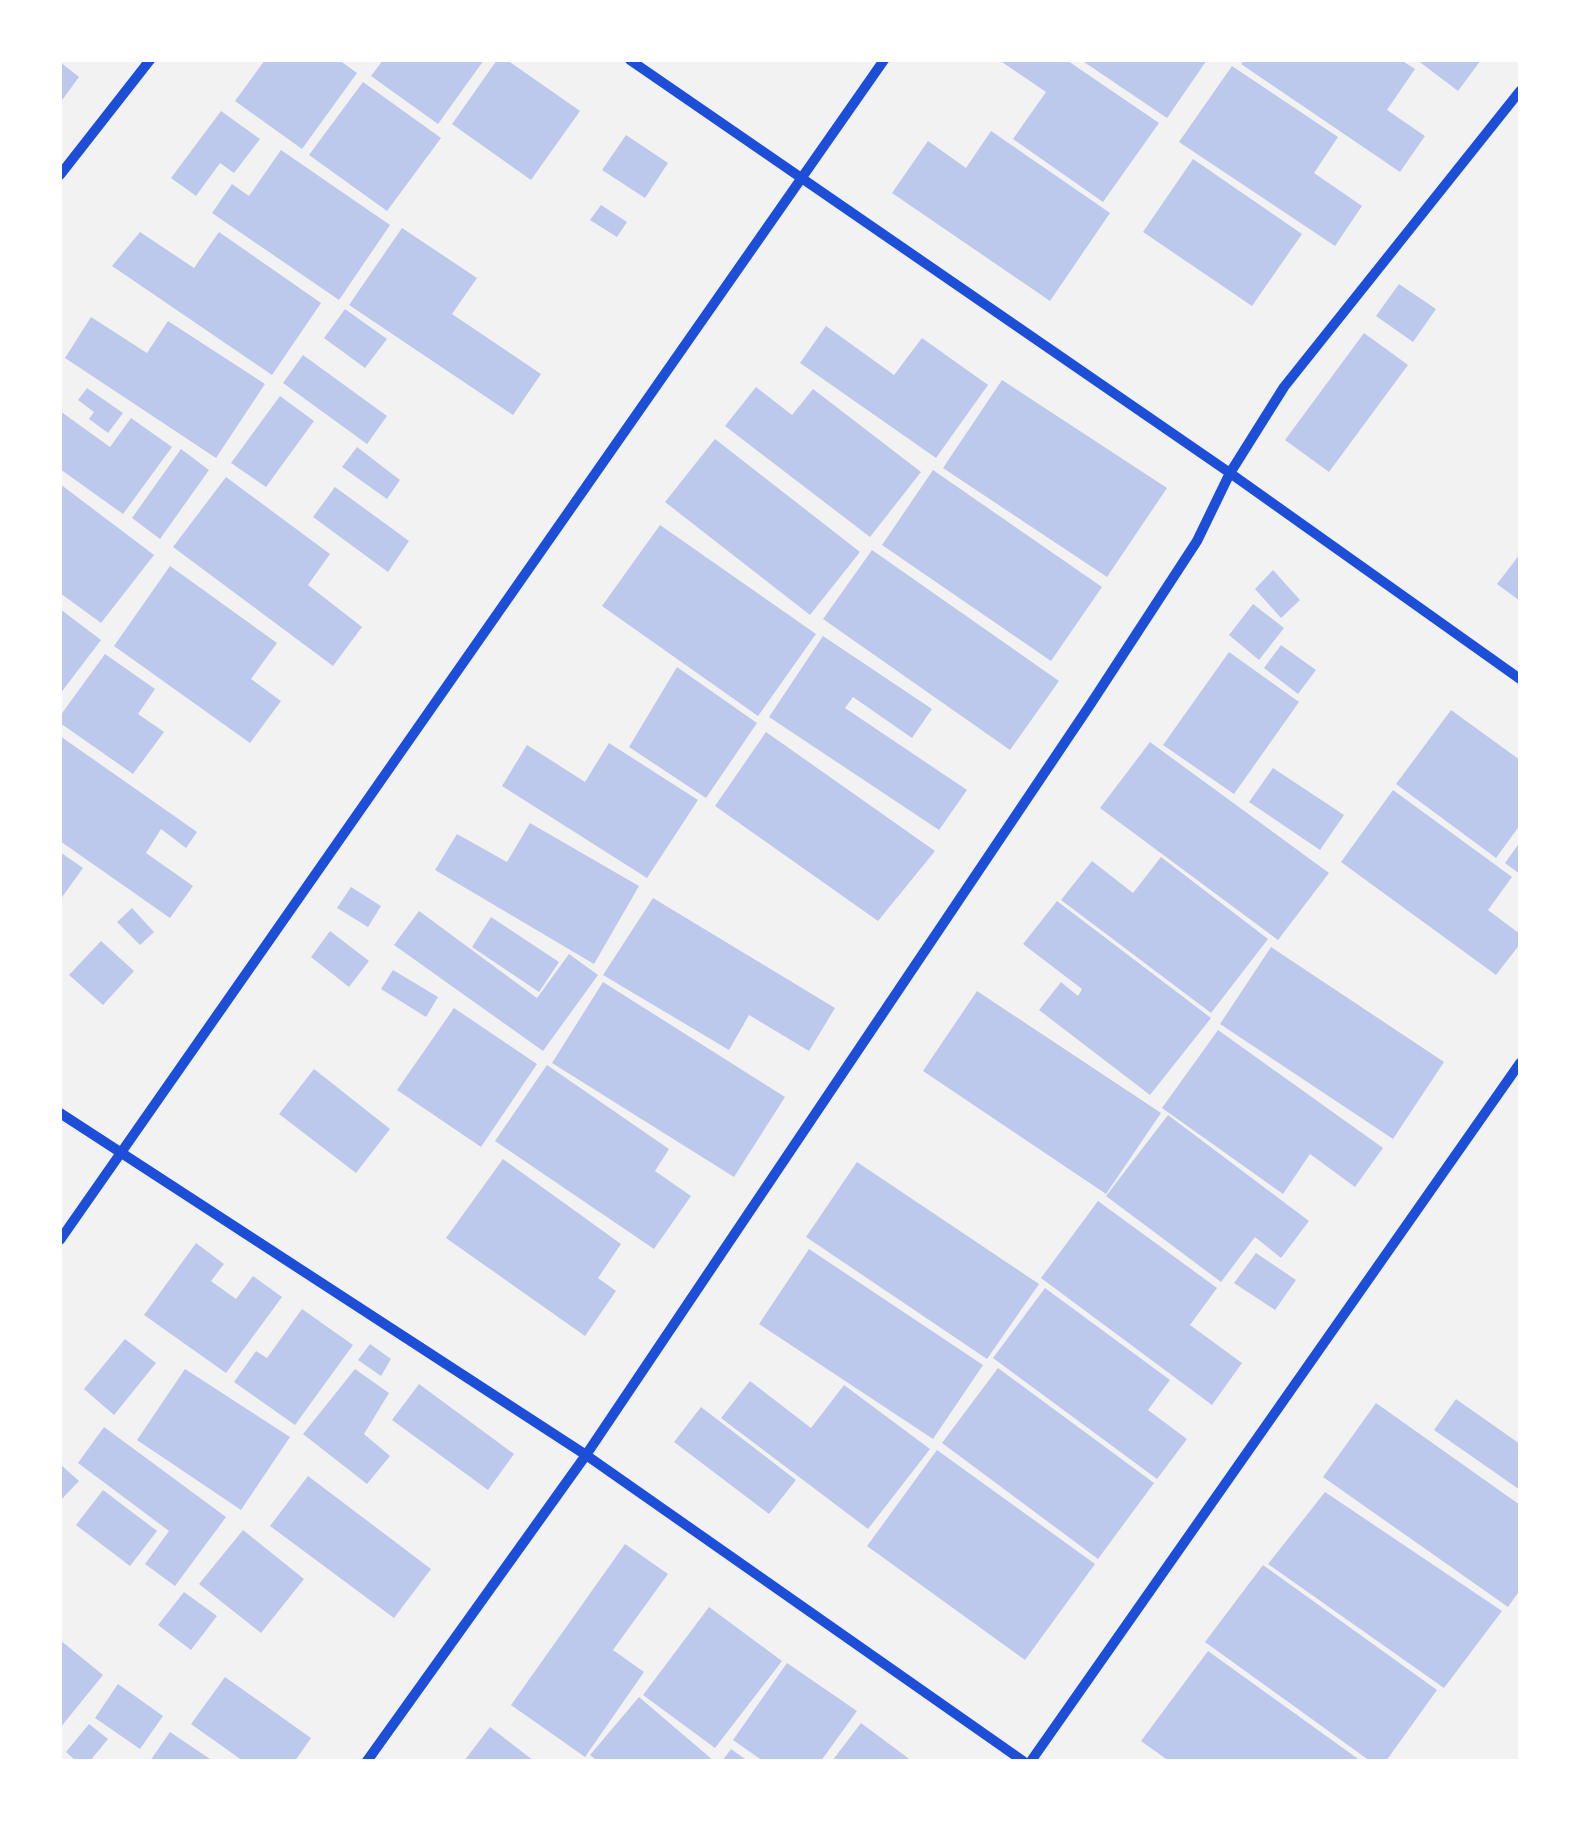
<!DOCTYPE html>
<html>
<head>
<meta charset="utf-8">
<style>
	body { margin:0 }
	#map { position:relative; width:1580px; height:1821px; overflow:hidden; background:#f2f2f2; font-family:Poppins,sans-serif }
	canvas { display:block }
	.frame { position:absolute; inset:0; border:62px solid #fff; pointer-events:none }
</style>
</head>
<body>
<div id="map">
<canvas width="1580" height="1821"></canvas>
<div class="frame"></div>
</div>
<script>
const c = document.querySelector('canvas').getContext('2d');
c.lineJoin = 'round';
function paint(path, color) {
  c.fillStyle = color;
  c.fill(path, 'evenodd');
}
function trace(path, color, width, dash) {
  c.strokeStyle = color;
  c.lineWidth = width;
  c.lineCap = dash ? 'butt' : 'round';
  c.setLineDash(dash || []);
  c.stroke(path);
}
const building = new Path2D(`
	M 265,60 L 339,60 L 357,73 L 302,149 L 235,101 Z
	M 383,60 L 484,60 L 438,124 L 371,76 Z
	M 497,60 L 507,60 L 580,111 L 531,180 L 452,124 Z
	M 999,60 L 1068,61 L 1159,123 L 1103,202 L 1013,139 L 1046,92 Z
	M 1081,60 L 1207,60 L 1167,118 Z
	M 1244,60 L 1401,60 L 1415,69 L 1387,110 L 1425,136 L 1400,172 L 1241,64 Z
	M 1417,60 L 1481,60 L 1458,91 Z
	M 60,62 L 79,77 L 60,103 Z
	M 1232,66 L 1338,137 L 1314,173 L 1362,206 L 1335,246 L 1179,142 Z
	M 363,82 L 441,138 L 387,211 L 309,155 Z
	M 221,111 L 260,139 L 234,173 L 220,163 L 196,196 L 171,178 Z
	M 991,131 L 1110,213 L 1050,301 L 892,193 L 928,141 L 966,168 Z
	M 626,135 L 668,163 L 645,198 L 602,170 Z
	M 281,150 L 390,225 L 339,300 L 212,213 L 232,184 L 249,196 Z
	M 1193,159 L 1302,234 L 1252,306 L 1143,232 Z
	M 601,205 L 627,222 L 617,237 L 590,220 Z
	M 402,228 L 477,278 L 452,314 L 541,374 L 513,415 L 349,305 Z
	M 140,232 L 194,268 L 219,232 L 321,303 L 272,375 L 112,266 Z
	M 1399,284 L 1436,309 L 1413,342 L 1376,316 Z
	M 345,309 L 387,339 L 365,368 L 324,338 Z
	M 91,317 L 147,353 L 168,321 L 265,384 L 216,458 L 65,358 Z
	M 826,326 L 894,375 L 922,338 L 988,385 L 936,458 L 800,363 Z
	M 1364,333 L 1408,365 L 1329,472 L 1285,440 Z
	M 303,355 L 387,416 L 367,444 L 283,383 Z
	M 1002,380 L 1167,488 L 1107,577 L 943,468 Z
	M 756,387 L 792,415 L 813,389 L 921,472 L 870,537 L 725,426 Z
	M 87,388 L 123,413 L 108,433 L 89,419 L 94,412 L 78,400 Z
	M 280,396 L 314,421 L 266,487 L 231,463 Z
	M 60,411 L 110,447 L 131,418 L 172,447 L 123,514 L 60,469 Z
	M 715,439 L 860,552 L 810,615 L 665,502 Z
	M 357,447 L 400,480 L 387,499 L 342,467 Z
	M 181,449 L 209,470 L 160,539 L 132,518 Z
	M 933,470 L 1102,587 L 1051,661 L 882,545 Z
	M 226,477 L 330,554 L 308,585 L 362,627 L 333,666 L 173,547 Z
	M 60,484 L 154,555 L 101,623 L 60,593 Z
	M 335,487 L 409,541 L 388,572 L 313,517 Z
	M 660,525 L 816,634 L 758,716 L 602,606 Z
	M 872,550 L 1059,681 L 1010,750 L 823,619 Z
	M 1520,554 L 1520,601 L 1497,584 Z
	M 170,566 L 277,643 L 251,679 L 281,701 L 250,743 L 114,646 Z
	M 1273,570 L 1300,600 L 1281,618 L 1255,589 Z
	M 1253,604 L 1284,628 L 1259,660 L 1229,635 Z
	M 60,609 L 101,640 L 60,694 Z
	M 823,636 L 932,709 L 912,738 L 853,697 L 845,708 L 967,790 L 939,830 L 769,717 Z
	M 1281,645 L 1316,670 L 1298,694 L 1264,668 Z
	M 1229,652 L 1299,702 L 1234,794 L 1163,745 Z
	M 105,654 L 155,689 L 138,714 L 164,732 L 133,774 L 60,723 L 60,716 Z
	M 677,667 L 757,723 L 706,798 L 629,747 Z
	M 1451,710 L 1520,760 L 1520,825 L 1496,858 L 1396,784 Z
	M 766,732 L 935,851 L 878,921 L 715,806 Z
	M 60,736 L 197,832 L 186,848 L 161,829 L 146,853 L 193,886 L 170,918 L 60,841 Z
	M 1150,742 L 1329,873 L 1278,940 L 1100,808 Z
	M 609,743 L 698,800 L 647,878 L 502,786 L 527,745 L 585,782 Z
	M 1273,768 L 1344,815 L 1320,850 L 1249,802 Z
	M 1393,790 L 1512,877 L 1488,910 L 1520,934 L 1520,944 L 1496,975 L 1341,862 Z
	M 530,823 L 639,886 L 594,964 L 435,870 L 457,834 L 507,862 Z
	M 1520,842 L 1520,874 L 1505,863 Z
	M 60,852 L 83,868 L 60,900 Z
	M 1161,857 L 1268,939 L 1211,1013 L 1061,900 L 1092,861 L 1133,893 Z
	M 351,887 L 381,906 L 368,927 L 337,908 Z
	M 653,898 L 835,1008 L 809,1051 L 749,1015 L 729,1050 L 603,975 Z
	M 1057,901 L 1211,1018 L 1150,1095 L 1039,1010 L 1061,982 L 1078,996 L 1082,989 L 1023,944 Z
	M 132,908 L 154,932 L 140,945 L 117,922 Z
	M 419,911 L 537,998 L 569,954 L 598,975 L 543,1051 L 394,945 Z
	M 491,917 L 559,962 L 539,992 L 472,947 Z
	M 330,931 L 369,961 L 349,987 L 311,957 Z
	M 101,941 L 134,971 L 103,1005 L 69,975 Z
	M 1271,947 L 1444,1062 L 1393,1139 L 1220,1024 Z
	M 393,970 L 438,997 L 426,1017 L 381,989 Z
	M 603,982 L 785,1097 L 734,1177 L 552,1063 Z
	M 977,991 L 1161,1113 L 1106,1194 L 923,1071 Z
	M 454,1008 L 537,1064 L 481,1147 L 397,1090 Z
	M 1218,1030 L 1383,1148 L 1355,1187 L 1310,1154 L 1283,1194 L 1162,1108 Z
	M 547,1065 L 669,1149 L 655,1171 L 691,1196 L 654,1249 L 495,1141 Z
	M 314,1069 L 390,1129 L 356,1173 L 279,1114 Z
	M 1168,1115 L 1309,1221 L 1281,1258 L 1255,1237 L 1221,1282 L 1106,1196 Z
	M 503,1159 L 621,1244 L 598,1278 L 616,1291 L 585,1336 L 446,1238 Z
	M 857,1162 L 1039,1284 L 987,1359 L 806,1237 Z
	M 1098,1201 L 1217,1288 L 1190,1325 L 1242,1363 L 1212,1405 L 1041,1278 Z
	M 196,1243 L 224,1264 L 211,1281 L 236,1299 L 253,1276 L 282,1297 L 226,1373 L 144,1315 Z
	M 809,1249 L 983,1365 L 933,1439 L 759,1324 Z
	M 1256,1253 L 1296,1280 L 1275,1310 L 1234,1283 Z
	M 1045,1288 L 1170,1380 L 1148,1410 L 1187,1439 L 1157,1479 L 993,1358 Z
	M 302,1309 L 353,1345 L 295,1425 L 234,1382 L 256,1351 L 267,1358 Z
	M 125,1339 L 156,1363 L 114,1415 L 84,1389 Z
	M 370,1344 L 391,1359 L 381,1376 L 358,1360 Z
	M 998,1368 L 1154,1483 L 1098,1559 L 942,1443 Z
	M 185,1369 L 290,1437 L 241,1510 L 137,1440 Z
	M 355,1369 L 389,1393 L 364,1434 L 390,1456 L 367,1484 L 303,1434 Z
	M 750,1381 L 811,1428 L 844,1385 L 930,1449 L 868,1529 L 721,1418 Z
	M 419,1384 L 514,1454 L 488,1490 L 392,1420 Z
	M 1456,1399 L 1520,1444 L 1520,1490 L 1434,1430 Z
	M 1376,1403 L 1520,1505 L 1520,1590 L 1508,1607 L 1323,1477 Z
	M 701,1407 L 796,1480 L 769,1514 L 674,1442 Z
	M 104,1427 L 226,1517 L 175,1586 L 145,1564 L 169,1531 L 78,1463 Z
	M 937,1450 L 1095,1564 L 1025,1660 L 867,1546 Z
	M 60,1464 L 79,1481 L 60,1501 Z
	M 308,1476 L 431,1569 L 394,1618 L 270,1526 Z
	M 103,1490 L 157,1531 L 130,1566 L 76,1525 Z
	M 1325,1492 L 1502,1611 L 1444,1688 L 1268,1564 Z
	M 243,1530 L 304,1579 L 261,1633 L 199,1584 Z
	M 625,1544 L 668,1574 L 613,1650 L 644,1672 L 585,1757 L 511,1705 Z
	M 1263,1565 L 1437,1690 L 1386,1761 L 1370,1761 L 1205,1642 Z
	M 184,1592 L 217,1616 L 191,1650 L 158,1625 Z
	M 709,1607 L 782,1661 L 715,1748 L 643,1695 Z
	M 60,1640 L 103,1675 L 60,1728 Z
	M 1208,1651 L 1361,1761 L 1169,1761 L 1141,1741 Z
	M 787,1663 L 857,1711 L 821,1761 L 763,1761 L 733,1740 Z
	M 225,1677 L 311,1738 L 295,1761 L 243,1761 L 191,1724 Z
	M 118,1684 L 163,1716 L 140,1749 L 95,1718 Z
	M 639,1697 L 714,1761 L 597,1761 L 590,1755 Z
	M 861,1723 L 912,1761 L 832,1761 Z
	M 89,1724 L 108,1739 L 90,1761 L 76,1761 L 66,1752 Z
	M 490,1727 L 534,1761 L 464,1761 Z
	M 170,1732 L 213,1761 L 150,1761 Z
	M 731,1749 L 748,1761 L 722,1761 Z`);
const minor = new Path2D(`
	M 630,60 L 1230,473 L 1520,679
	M 60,175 L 150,60
	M 60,1113 L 586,1455 L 1023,1761
	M 60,1240 L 884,60
	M 367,1761 L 586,1455 L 1090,705 L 1197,541 L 1230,473 L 1284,387 L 1520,91
	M 1031,1761 L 1520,1063`);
paint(building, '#bdc9ec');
trace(minor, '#1d4ed8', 10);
</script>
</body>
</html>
